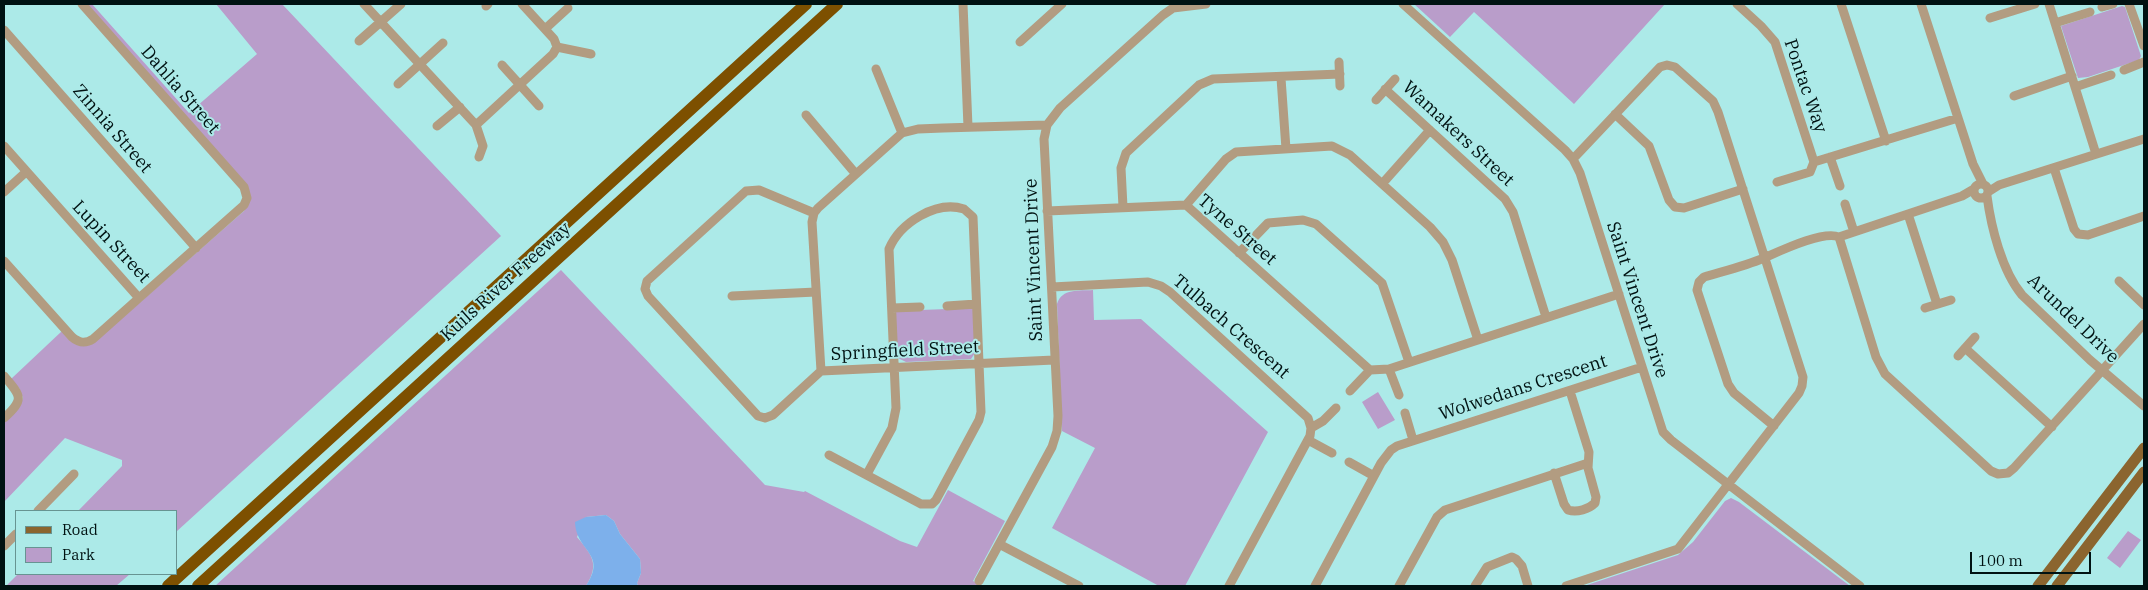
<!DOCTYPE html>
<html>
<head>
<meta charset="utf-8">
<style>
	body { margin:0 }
	#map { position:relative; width:2148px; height:590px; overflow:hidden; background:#aceae8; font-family:"IBM Plex Serif",serif }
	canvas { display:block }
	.frame { position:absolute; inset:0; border:5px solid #001212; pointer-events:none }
	.legend { position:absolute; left:15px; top:510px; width:162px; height:65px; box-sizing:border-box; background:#aceae8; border:1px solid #679492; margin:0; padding:6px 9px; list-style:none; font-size:15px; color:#001212 }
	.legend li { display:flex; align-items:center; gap:10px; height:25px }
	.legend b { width:25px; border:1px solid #679492 }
	.scale { position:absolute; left:1970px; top:552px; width:121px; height:22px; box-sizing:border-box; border:2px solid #001212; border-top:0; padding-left:6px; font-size:15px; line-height:18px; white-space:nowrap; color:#001212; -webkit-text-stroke:4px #aceae8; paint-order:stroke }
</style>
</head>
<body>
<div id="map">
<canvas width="2148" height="590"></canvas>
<div class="frame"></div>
<ul class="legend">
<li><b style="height:6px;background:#8b652f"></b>Road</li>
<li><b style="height:14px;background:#b99dca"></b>Park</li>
</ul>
<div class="scale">100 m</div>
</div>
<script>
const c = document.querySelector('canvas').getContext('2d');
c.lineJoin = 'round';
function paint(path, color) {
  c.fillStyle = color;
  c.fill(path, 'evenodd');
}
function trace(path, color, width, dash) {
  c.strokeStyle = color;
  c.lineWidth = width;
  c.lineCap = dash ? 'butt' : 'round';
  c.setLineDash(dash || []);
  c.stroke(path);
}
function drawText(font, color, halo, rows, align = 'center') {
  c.font = font + ' "IBM Plex Serif",serif';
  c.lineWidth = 4;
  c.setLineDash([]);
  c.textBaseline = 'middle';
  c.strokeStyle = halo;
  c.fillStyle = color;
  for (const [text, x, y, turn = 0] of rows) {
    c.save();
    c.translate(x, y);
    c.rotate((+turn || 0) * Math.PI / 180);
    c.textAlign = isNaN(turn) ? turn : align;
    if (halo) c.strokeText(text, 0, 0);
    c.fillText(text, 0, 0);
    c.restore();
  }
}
const green = new Path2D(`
	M 86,4 L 92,4 L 189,113 L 257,54 L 216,4 L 282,4 L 501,236 L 176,532 L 176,511 L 78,511 L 122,466 L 122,460 L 65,438 L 4,502 L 4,422 L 17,410 L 23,398 L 19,388 L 11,379 L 62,331 L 71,341 L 97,340 L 244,211 L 250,199 Z
	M 1414,4 L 1665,4 L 1574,104 L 1474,12 L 1450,37 Z
	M 2122,6 L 2125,7 L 2141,56 L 2139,60 L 2088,77 L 2078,78 L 2061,26 Z
	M 561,270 L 765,485 L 804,492 L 805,491 L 900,541 L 917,547 L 948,490 L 1005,521 L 973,581 L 984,586 L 638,586 L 637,583 L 641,573 L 640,559 L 620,534 L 614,521 L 606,515 L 586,517 L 577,537 C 592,555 600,564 586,586 L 215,586 Z
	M 1093,290 L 1094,320 L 1141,319 L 1268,432 L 1185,586 L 1159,586 L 1052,528 L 1095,448 L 1062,431 L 1057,304 C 1062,288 1079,291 1093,290 Z
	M 973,308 L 975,353 L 971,359 L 906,362 L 898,358 L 895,311 Z
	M 1378,392 L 1395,420 L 1378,429 L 1362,402 Z
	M 1731,498 L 1739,502 L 1850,586 L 1584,586 L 1678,555 L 1693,542 L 1725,501 Z
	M 2128,531 L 2141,540 L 2120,568 L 2107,558 Z
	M 18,574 L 130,574 L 116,586 L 6,586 Z`);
const water = new Path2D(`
	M 606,515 L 614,521 L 620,534 L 640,559 L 641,573 L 637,583 L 638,586 L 586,586 C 608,553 576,552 575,522 L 586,517 Z`);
const minor = new Path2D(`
	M 364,4 L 476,125 L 483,146 L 479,157
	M 522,4 L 554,39 L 557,47 L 591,54
	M 963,4 L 968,127
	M 1403,4 L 1565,150 L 1573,159 L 1580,173 L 1663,432 L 1671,440 L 1860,586
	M 1737,4 L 1761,26 L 1775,42 L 1814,162 L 1810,172 L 1777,182
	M 1841,4 L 1886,141
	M 1921,4 L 1973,164 L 1983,184
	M 2049,4 L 2096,154
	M 2129,4 L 2144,46
	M 486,6 L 488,4
	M 2102,7 L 2113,4
	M 1990,18 L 2035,4
	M 2055,23 L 2090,12
	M 545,29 L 568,8
	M 4,30 L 196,248
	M 359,41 L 401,4
	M 1020,42 L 1062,4
	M 1339,62 L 1340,86
	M 502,65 L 539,106
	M 876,69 L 902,133
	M 2124,70 L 2144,62
	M 1281,78 L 1286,149
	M 398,84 L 443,43
	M 2075,87 L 2111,75
	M 1385,89 L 1505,199 L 1513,212 L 1546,317
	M 2014,96 L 2072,76
	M 1376,100 L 1395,79
	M 1615,114 L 1649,146 L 1669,200 L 1675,207 L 1684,208 L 1743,189
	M 806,115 L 855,173
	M 476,125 L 553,54 L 557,47
	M 437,126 L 460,107
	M 4,146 L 139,298 L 244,205 L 247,198 L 244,187 L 82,4
	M 1830,157 L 1840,186
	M 1814,162 L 1958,118
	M 2054,168 L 2074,229 L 2078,234 L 2088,235 L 2144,216
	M1974 191a7 7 0 1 1 14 0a7 7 0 1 1-14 0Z
	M 1382,184 L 1430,130
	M 4,192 L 26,172
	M 1988,192 L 1999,185 L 2144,139
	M 1987,196 C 1991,227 2002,271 2022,295 L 2090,360 L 2144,406
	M 1845,204 L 1854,232
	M 1186,205 L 1226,159 L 1236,152 L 1332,146 L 1350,155 L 1430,227 L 1443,242 L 1452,260 L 1478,340
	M 1123,207 L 1121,168 L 1126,153 L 1199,85 L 1213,79 L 1340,74
	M 1047,211 L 1186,205 L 1370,370 L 1389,369 L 1619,294
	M 814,213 L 759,190 L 746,191 L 647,281 L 645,289 L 648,296 L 758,416 L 765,418 L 773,415 L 821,371 L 1054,360
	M 1908,214 L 1937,304
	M 1839,237 L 1876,357 L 1885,374 L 1991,471 L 1998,474 L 2008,473 L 2014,468 L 2144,324
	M 1239,253 L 1268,223 L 1303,220 L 1316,224 L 1382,283 L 1409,362
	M 4,261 L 72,337 C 79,343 85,344 93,339 L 139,298
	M 2119,281 L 2144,305
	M 1052,287 L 1148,282 L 1161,286 L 1170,292 L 1308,418 L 1311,428 L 1310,436 L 1229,586
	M 732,296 L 816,292
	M 947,306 L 976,304
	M 892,308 L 920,307
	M 1925,308 L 1951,300
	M 1965,348 L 2052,427
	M 1958,356 L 1975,337
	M 1389,369 L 1399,395
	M 821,371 L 812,222 L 814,213 L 818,208 L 902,133 L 918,129 L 943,128 L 1047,125
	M 4,376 C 21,396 25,399 4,418
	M 1350,391 L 1370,370
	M 1405,413 L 1413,440
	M 1774,426 L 1734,393 L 1728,384 L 1697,290 L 1699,282 L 1704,277 C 1724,271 1745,266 1764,258 C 1780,251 1823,230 1839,237 L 1962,196 L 1974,189
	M 1311,428 L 1323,421 L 1336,408
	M 1308,440 L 1332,453
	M 829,455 L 921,504 L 932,504 L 936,500 L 979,420 L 981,412 L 973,217 L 964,209 C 936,200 900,223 889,249 L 896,408 L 892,428 L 867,474
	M 1349,462 L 1374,476
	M 1554,473 L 1564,504 L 1568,510 C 1577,513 1589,509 1595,503 L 1596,497 L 1588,468 L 1589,452 L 1570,391
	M 38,511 L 74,474
	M 999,544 L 1079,586
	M 4,546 L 16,534
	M 979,581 L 1052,447 L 1057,431 L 1058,416 L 1044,139 L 1047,125 L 1060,108 L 1163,15 L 1173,8 L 1206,4
	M 1315,586 L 1381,463 L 1391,450 L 1397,446 L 1642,367
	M 1399,586 L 1437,517 L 1445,510 L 1588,463
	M 1475,586 L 1487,567 L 1512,557 L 1516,559 L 1522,566 L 1528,586
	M 1566,586 L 1678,549 L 1799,393 L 1802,386 L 1803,377 L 1718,112 L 1713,101 L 1675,67 L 1667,65 L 1660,67 L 1573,159`);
const major = new Path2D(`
	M 2038,586 L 2144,448
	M 2057,586 L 2144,472`);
const highway = new Path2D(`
	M 168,586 L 806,4
	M 198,586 L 837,4`);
const streetNames = [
	["Pontac Way",1805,86,71],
	["Dahlia Street",180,90,49],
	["Zinnia Street",112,129,49],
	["Wamakers Street",1458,134,43],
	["Tyne Street",1237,230,41],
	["Lupin Street",111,242,47],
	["Saint Vincent Drive",1034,260,-92],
	["Kuils River Freeway",506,282,-42],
	["Saint Vincent Drive",1637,300,72],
	["Arundel Drive",2073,319,44],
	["Tulbach Crescent",1231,327,41],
	["Springfield Street",905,351,-3],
	["Wolwedans Crescent",1523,388,-18]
];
paint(green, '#b99dca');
paint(water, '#7db0eb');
trace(minor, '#b29c81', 9);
trace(major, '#8b652f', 11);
trace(highway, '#7d5000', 12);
drawText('18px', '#001212', '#aceae8', streetNames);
</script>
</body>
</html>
